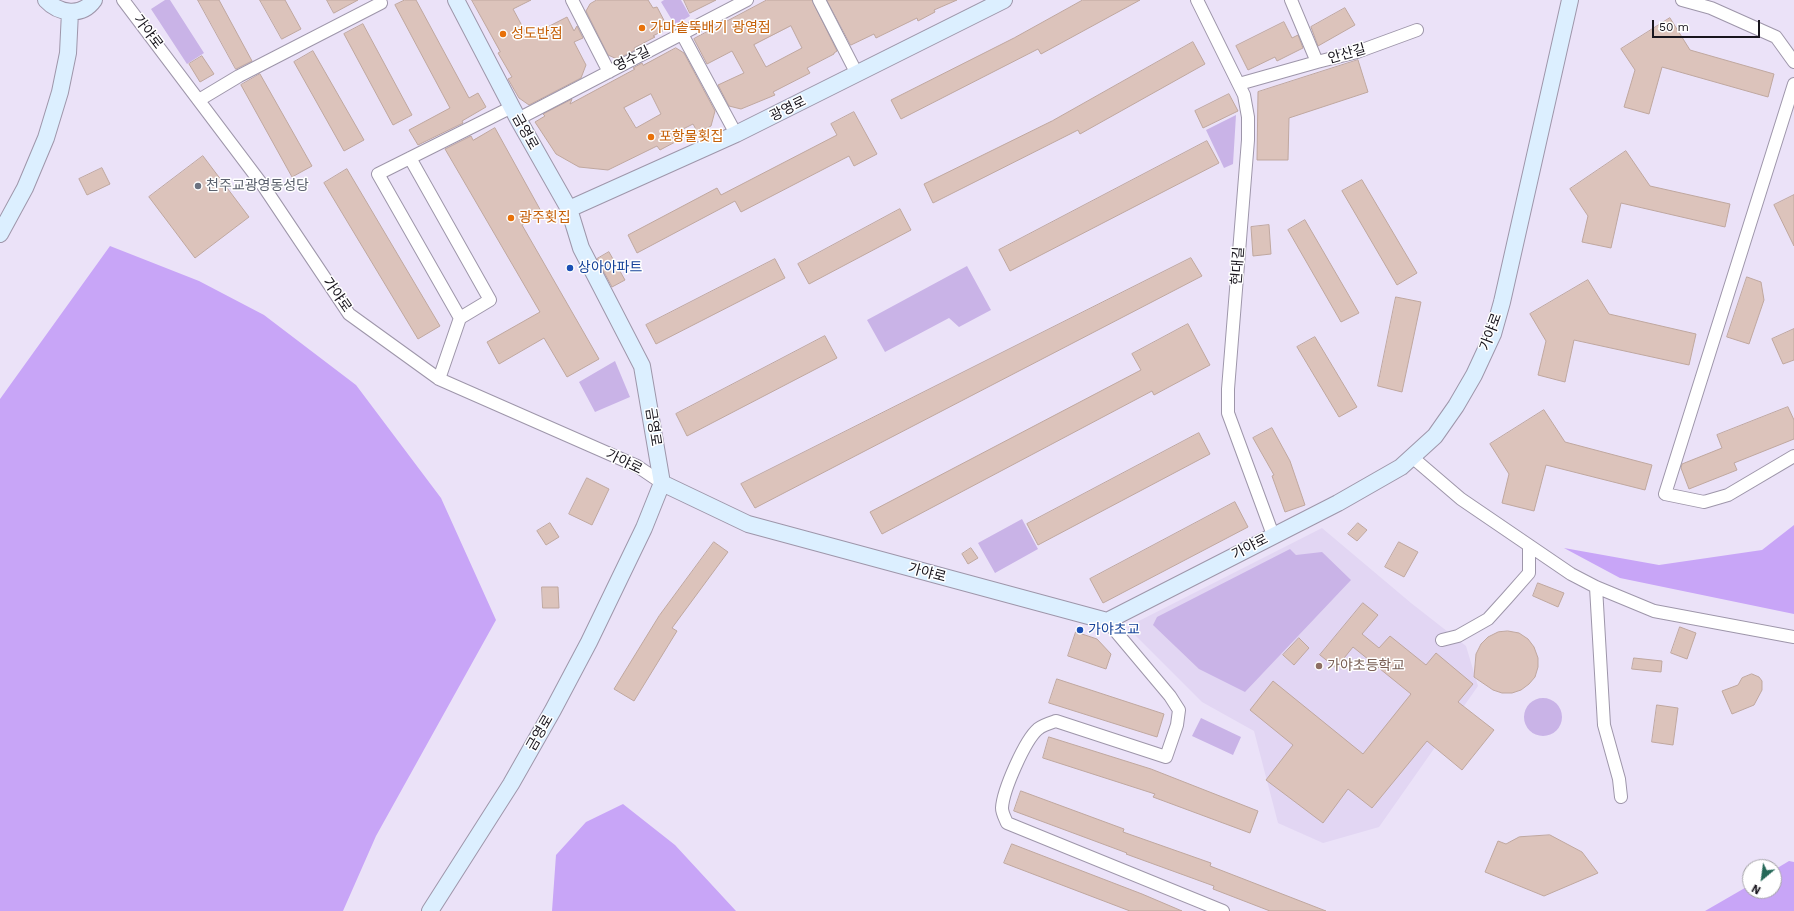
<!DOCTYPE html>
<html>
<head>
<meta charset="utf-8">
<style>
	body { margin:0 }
	#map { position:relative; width:1794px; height:911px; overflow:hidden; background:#ebe2f8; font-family:"Work Sans",sans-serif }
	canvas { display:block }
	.north { position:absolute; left:1742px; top:859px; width:40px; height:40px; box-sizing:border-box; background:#fff; border:1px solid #a3a1a5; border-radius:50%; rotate:209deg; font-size:11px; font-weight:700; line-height:16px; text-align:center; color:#18151d }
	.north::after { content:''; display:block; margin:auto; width:14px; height:18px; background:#256858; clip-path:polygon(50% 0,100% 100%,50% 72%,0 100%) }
	.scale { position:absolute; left:1652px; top:20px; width:108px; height:18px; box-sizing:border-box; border:2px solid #18151d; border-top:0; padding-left:5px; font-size:12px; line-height:14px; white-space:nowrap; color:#18151d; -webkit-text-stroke:3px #fff; paint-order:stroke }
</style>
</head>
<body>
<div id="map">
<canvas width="1794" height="911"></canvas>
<div class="north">N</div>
<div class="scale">50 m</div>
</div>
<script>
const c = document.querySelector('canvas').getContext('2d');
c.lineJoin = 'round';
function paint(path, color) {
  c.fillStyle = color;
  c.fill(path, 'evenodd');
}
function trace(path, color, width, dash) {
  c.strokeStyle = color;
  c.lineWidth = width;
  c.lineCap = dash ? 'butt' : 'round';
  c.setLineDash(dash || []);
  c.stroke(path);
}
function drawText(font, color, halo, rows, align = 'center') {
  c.font = font + ' "Work Sans","Noto Sans KR",sans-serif';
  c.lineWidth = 3;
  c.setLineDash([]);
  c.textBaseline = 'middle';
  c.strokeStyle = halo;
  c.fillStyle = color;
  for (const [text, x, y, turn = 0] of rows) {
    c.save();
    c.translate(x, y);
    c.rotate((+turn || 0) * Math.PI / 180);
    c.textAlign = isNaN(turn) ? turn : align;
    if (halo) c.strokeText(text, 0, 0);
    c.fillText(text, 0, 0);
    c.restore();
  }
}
const built = new Path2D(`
	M 1322,528 L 1411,603 L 1466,646 L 1478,686 L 1379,827 L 1323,843 L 1278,823 L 1254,731 L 1202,702 L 1127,627 Z`);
const green = new Path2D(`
	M 165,0 L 170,0 L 204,53 L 187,64 L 151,9 Z
	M 664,0 L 681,0 L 690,16 L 675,25 L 661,2 Z
	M 1236,115 L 1233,164 L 1224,168 L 1206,130 Z
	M 967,266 L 991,310 L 959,327 L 949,318 L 885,352 L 867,320 Z
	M 615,361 L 630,397 L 595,412 L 579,382 Z
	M 1022,519 L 1038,549 L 995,573 L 978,543 Z
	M 1290,549 L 1296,555 L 1322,552 L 1351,580 L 1245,692 L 1199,669 L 1153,625 L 1157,617 Z
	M1524 717a19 19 0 1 1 38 0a19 19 0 1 1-38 0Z
	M 1201,718 L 1241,737 L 1233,755 L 1192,736 Z`);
const forest = new Path2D(`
	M 110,246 L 199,281 L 264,315 L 356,385 L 441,498 L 496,620 L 376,836 L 343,911 L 0,911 L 0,399 Z
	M 1794,525 L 1794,614 L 1620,578 L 1564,548 L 1659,565 L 1762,550 Z
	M 623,804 L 675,845 L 736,911 L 552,911 L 556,855 L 586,822 Z
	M 1789,861 L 1794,862 L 1794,911 L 1705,911 L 1750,885 L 1750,891 L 1774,891 L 1774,870 Z`);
const building = new Path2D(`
	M 198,0 L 219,0 L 252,61 L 236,69 Z
	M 260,0 L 285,0 L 301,29 L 282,39 Z
	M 327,0 L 358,0 L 334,13 Z
	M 405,0 L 416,0 L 469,98 L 478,93 L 486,107 L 462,121 L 463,123 L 418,145 L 409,130 L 450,108 L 395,5 Z
	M 472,0 L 531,0 L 513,9 L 528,37 L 567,17 L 574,31 L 577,26 L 583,38 L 574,42 L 586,65 L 581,78 L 529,105 L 519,98 L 508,79 L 512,77 L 498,53 L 500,52 Z
	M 597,0 L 648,0 L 653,8 L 657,7 L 668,28 L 653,36 L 655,37 L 634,48 L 635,50 L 617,59 L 608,55 L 586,11 L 590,4 Z
	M 684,0 L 716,0 L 690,13 Z
	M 767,0 L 812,0 L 837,51 L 834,53 L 834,54 L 807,68 L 810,73 L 773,92 L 775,95 L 741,109 L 729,106 L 718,85 L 744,73 L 732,51 L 707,64 L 694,39 ZM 791,26 L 802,48 L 766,67 L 754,45 Z
	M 827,0 L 957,0 L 934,10 L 935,12 L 918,21 L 917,18 L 876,38 L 874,34 L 851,45 Z
	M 1083,0 L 1140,0 L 1041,54 L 1038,49 L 901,119 L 891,100 L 1014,38 Z
	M 1345,8 L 1355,25 L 1318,46 L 1311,27 Z
	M 1670,18 L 1690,50 L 1774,74 L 1768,97 L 1662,67 L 1649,114 L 1624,107 L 1635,70 L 1621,49 Z
	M 1284,22 L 1292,38 L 1298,35 L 1303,48 L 1277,61 L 1275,57 L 1248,70 L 1236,46 Z
	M 363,24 L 412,115 L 393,125 L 344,34 Z
	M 1193,42 L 1205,64 L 1080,134 L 1078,130 L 933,203 L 924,184 L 1052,121 Z
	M 676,48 L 684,53 L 715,111 L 711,126 L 698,133 L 693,124 L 673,134 L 677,141 L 660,150 L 657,146 L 608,170 L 579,167 L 556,154 L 535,122 L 545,116 L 543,114 L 572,99 L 570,104 L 635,69 L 633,68 L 642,63 L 643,65 ZM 651,94 L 661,114 L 636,128 L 624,108 Z
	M 313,51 L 364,140 L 344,151 L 294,62 Z
	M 202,56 L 214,74 L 200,82 L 189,64 Z
	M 1358,60 L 1368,92 L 1289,118 L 1288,160 L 1257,160 L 1258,92 Z
	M 260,74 L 312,166 L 292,177 L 241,85 Z
	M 1229,94 L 1238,111 L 1203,128 L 1195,111 Z
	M 854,112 L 877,154 L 854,166 L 849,156 L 741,212 L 735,201 L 637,253 L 628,235 L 717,188 L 721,195 L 837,135 L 831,124 Z
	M 495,128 L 542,213 L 522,225 L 599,359 L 567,377 L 544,338 L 499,364 L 487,342 L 540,312 L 445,149 L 471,136 L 473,140 Z
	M 1207,141 L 1219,163 L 1010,271 L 999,250 Z
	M 1626,151 L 1650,186 L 1730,204 L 1725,227 L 1621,203 L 1611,248 L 1582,242 L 1588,216 L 1570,189 Z
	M 203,156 L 249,217 L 195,258 L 149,197 Z
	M 102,168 L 110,184 L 87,195 L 79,179 Z
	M 347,169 L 440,326 L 418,339 L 324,183 Z
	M 1362,180 L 1417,273 L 1397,285 L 1342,191 Z
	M 1794,195 L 1794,246 L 1774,205 Z
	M 900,209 L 911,230 L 809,284 L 798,264 Z
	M 1305,220 L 1359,313 L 1341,322 L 1288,230 Z
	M 1269,225 L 1271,254 L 1253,256 L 1251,227 Z
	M 609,252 L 625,280 L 612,287 L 597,259 Z
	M 1191,258 L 1202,276 L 755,508 L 741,484 Z
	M 775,259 L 785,278 L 656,344 L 646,325 Z
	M 1747,277 L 1761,282 L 1764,300 L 1749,344 L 1727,337 Z
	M 1588,280 L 1609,314 L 1696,334 L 1689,365 L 1574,340 L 1565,382 L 1538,375 L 1546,341 L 1530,314 Z
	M 1396,297 L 1421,302 L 1402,392 L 1378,386 Z
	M 1188,324 L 1210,365 L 1154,395 L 1152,391 L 882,534 L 870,512 L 1141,370 L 1132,354 Z
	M 1794,329 L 1794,360 L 1783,364 L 1772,339 Z
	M 825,336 L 837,358 L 687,436 L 676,414 Z
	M 1315,337 L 1357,407 L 1339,417 L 1297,347 Z
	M 1788,407 L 1794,420 L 1794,439 L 1734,463 L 1737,470 L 1689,489 L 1681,468 L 1682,464 L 1722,448 L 1717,435 Z
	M 1544,410 L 1565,442 L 1652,465 L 1645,490 L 1546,465 L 1534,511 L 1502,503 L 1509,474 L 1490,444 Z
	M 1272,428 L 1290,461 L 1305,505 L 1285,512 L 1272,476 L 1274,475 L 1253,438 Z
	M 1199,433 L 1210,454 L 1038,545 L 1027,524 Z
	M 587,478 L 609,489 L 592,525 L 569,514 Z
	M 1235,502 L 1248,527 L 1103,603 L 1090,579 Z
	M 550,523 L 559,537 L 546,545 L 537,531 Z
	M 1358,523 L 1367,530 L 1357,541 L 1348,534 Z
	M 714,542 L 728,552 L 672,628 L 677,631 L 634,701 L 614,689 L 659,616 Z
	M 1399,542 L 1418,552 L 1404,577 L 1385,567 Z
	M 971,548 L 978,558 L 968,564 L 962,554 Z
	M 1538,583 L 1564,593 L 1558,607 L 1533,596 Z
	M 542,587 L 558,587 L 559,608 L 543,608 Z
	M 1363,603 L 1378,615 L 1362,634 L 1379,648 L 1390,636 L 1426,665 L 1436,653 L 1473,684 L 1458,702 L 1494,730 L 1462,770 L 1427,741 L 1372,808 L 1348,789 L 1323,823 L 1266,780 L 1293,745 L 1250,710 L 1273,681 L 1363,754 L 1411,694 L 1353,647 L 1336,668 L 1320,655 Z
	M 1680,627 L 1696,633 L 1687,659 L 1671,653 Z
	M 1508,631 L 1519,633 L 1528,639 L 1534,647 L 1538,658 L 1538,667 L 1535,677 L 1529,684 L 1521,690 L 1512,693 L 1502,693 L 1493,690 L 1474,677 L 1476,654 L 1481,644 L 1488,637 L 1498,632 Z
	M 1076,632 L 1097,639 L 1111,654 L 1106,669 L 1068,656 Z
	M 1299,638 L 1309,648 L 1294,665 L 1283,655 Z
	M 1634,658 L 1662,661 L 1661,672 L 1632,669 Z
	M 1752,674 L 1759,677 L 1762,681 L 1762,690 L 1754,705 L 1732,714 L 1722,691 L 1738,685 L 1742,678 Z
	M 1057,679 L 1164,714 L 1157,737 L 1049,703 Z
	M 1657,705 L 1678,708 L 1673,745 L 1652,742 Z
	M 1049,737 L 1151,769 L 1258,811 L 1250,833 L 1153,797 L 1155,794 L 1043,758 Z
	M 1021,791 L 1124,829 L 1123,832 L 1211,863 L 1210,866 L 1326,911 L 1270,911 L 1213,889 L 1214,886 L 1126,854 L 1127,853 L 1014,811 Z
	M 1550,835 L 1582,852 L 1598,873 L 1544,896 L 1485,872 L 1498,841 L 1506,844 L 1519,837 Z
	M 1012,844 L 1142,894 L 1182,911 L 1130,911 L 1004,863 Z`);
const street = new Path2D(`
	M 123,0 L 264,187 L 349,314 L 439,379 L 637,466 L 662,483
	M 572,0 L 609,72
	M 819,0 L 857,74
	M 1197,0 L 1244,95 L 1248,117 L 1248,140 L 1228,389 L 1228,413 L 1273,535
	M 1291,0 L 1317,62 L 1357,52 L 1417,30
	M 1682,0 L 1711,8 L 1776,37 L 1794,62
	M 682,34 L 736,134
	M 1239,84 L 1317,62
	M 1794,84 L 1665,494 L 1704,502 L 1728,495 L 1794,456
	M 199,100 L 239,76 L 381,3
	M 518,119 L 747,0
	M 410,158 L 490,300 L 460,318
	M 439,379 L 460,318 L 378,174 L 512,107
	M 1412,457 L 1461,499 L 1571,574 L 1596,587 L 1654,611 L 1794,637
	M 1596,587 L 1604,725 L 1619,779 L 1621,797
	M 1107,621 L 1170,696 L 1179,710 L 1177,725 L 1166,757 L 1056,721 C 1050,723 1043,725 1038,729 C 1025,740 1003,790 1002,808 C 1002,813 1005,818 1007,823 L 1223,911
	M 1442,640 L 1458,636 L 1488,619 L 1507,598 L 1529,573 L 1529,546`);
const secondary = new Path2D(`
	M 46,0 C 59,14 82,17 94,0
	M 569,209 L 736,134 L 1004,0
	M 0,234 L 25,188 L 46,138 L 60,92 L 68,53 L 70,12
	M 662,483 L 748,524 L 1107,621 L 1338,503 L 1401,467 L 1435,436 L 1456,406 L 1474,375 L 1493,334 L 1502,302 L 1570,0
	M 430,911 L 511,784 L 553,710 L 589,642 L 644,528 L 662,483 L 642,366 L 581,248 L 569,209 L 518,119 L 456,0`);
const markers = [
	[642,28,4,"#e8710a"],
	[503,34,4,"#e8710a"],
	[651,137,4,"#e8710a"],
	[198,186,4,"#6b7280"],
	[511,218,4,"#e8710a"],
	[570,268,4,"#1a4fb4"],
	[1080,630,4,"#1a4fb4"],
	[1319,666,4,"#8d6e63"]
];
const foodNames = [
	["가마솥뚝배기 광영점",650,28],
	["성도반점",511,34],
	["포항물횟집",659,137],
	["광주횟집",519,218]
];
const streetNames = [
	["가야로",148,32,53],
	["안산길",1347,54,-16],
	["영수길",632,59,-26],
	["광영로",788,109,-26],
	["금영로",525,132,61],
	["현대길",1238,266,-86],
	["가야로",337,295,55],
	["가야로",1491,332,-70],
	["금영로",653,427,81],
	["가야로",624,462,26],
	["가야로",1250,547,-27],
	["가야로",927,573,15],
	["금영로",540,733,-60]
];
const worshipNames = [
	["천주교광영동성당",206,186]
];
const transitNames = [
	["상아아파트",578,268],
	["가야초교",1088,630]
];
const educationNames = [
	["가야초등학교",1327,666]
];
paint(built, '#e2d6f3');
paint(green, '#c9b3e7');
paint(forest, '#c8a5f7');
paint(building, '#dcc3bb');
trace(building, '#bfa79f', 1);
trace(street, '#9e96aa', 14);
trace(secondary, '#9e96aa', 18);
trace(street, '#fff', 12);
trace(secondary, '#dcefff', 16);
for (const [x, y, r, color] of markers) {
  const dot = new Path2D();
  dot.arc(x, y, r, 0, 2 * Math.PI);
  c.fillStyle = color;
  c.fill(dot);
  trace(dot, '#fff', 1.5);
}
drawText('14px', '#c56008', '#fff', foodNames, 'left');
drawText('14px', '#18151d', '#fff', streetNames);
drawText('14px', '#5b616d', '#fff', worshipNames, 'left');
drawText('14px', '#164399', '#fff', transitNames, 'left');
drawText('14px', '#785e54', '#fff', educationNames, 'left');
</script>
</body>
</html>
